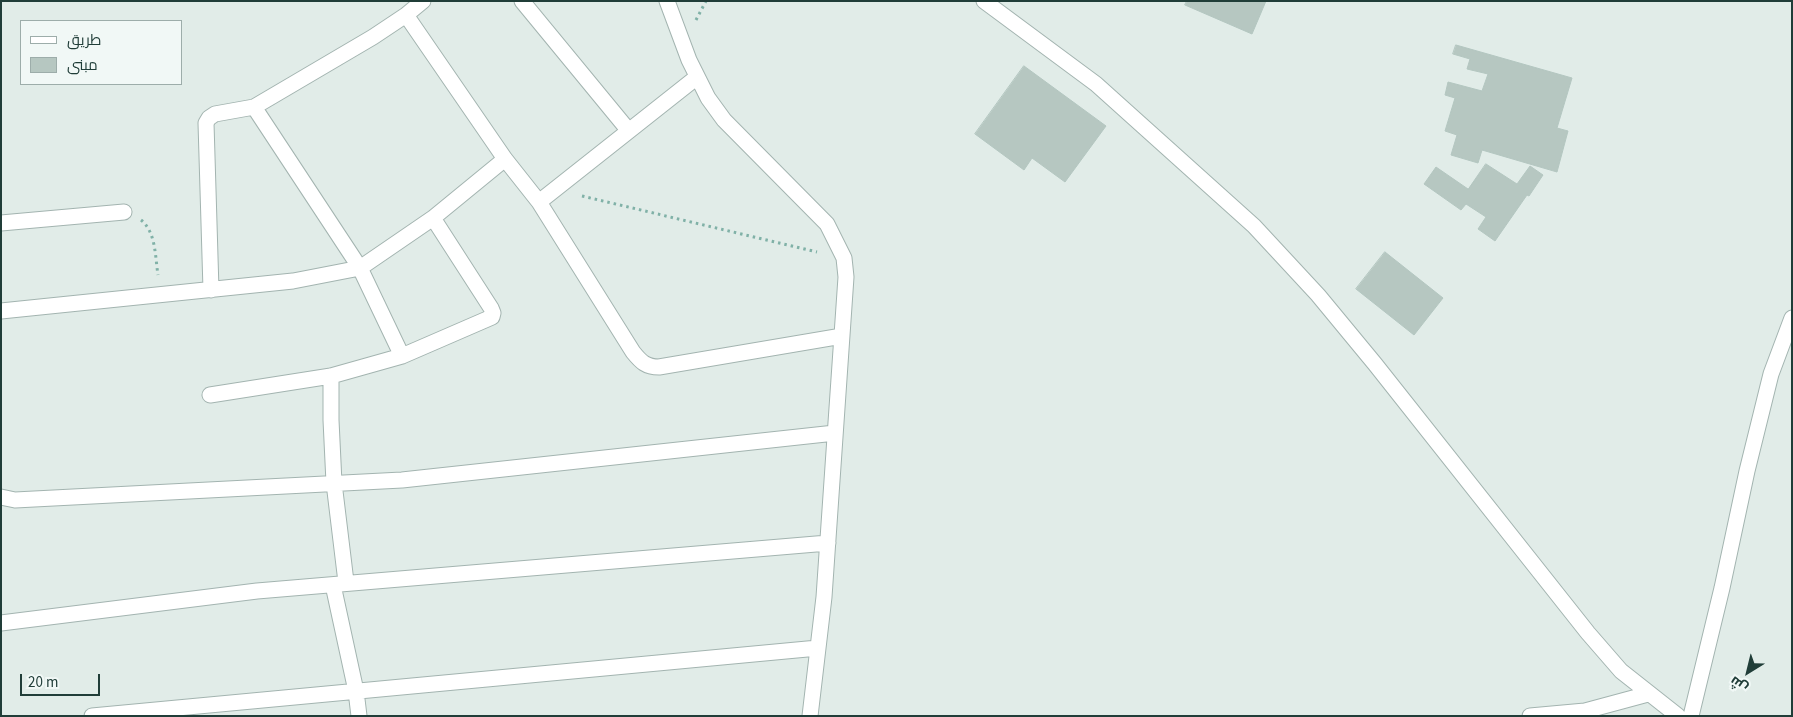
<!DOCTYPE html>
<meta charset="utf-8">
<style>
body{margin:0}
#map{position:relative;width:1793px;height:717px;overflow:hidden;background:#e1ece8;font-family:"Source Sans 3",Cairo,sans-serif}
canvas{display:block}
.frame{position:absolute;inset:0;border:2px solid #203d38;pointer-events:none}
.legend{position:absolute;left:20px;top:20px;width:162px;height:65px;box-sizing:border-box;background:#f1f8f6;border:1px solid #9dadaa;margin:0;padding:6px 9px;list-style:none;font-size:15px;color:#203d38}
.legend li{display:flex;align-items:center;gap:10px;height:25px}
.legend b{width:25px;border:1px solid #9dadaa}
.north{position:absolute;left:1723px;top:647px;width:50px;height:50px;-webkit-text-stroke:4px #f1f8f6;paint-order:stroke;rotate:216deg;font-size:14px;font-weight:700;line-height:20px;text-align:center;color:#203d38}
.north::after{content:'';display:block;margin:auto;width:18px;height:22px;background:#203d38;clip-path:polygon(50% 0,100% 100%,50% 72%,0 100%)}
.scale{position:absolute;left:20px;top:674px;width:80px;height:22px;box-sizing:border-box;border:2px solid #203d38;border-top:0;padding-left:6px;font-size:15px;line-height:18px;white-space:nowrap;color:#203d38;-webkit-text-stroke:4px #f1f8f6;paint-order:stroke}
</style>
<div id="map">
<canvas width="1793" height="717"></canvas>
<div class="frame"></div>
<ul class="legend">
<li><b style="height:6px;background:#fff"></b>طريق</li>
<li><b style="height:14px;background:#b6c7c1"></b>مبنى</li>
</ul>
<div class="north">ش</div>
<div class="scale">20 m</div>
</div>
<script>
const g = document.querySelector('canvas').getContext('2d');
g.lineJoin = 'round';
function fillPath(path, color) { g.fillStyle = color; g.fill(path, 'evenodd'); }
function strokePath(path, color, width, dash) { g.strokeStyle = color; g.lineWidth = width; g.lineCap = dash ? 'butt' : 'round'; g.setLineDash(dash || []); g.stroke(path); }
const building = new Path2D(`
 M1187 1H1266L1252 34 1185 5Z
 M1456 45 1572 78 1557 128 1568 131 1557 172 1482 150 1478 163 1451 155 1457 135 1445 131 1455 98 1445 95 1448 82 1482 91 1488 74 1467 69 1470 59 1453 54Z
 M1024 66 1106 126 1065 182 1032 158 1024 170 975 134Z
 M1486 164 1517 184 1530 166 1543 175 1529 196 1527 195 1495 241 1478 229 1486 217 1466 204 1461 210 1424 184 1436 167 1468 189Z
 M1385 252 1443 298 1414 335 1356 289Z`);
fillPath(building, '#b6c7c1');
strokePath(building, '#b3c6c0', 1);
const minor = new Path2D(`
 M423 1 406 15 505 159 539 202 633 352C641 362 646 367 659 367L842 336
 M522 1 629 131
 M667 1 689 60 708 98 724 120 827 224 844 258 846 277 824 597 810 716
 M984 1 1096 84 1254 226 1318 295 1375 364 1588 633 1621 671 1678 716
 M539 202 697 77
 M1 223 124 212
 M211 290 206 123 209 118 215 114 254 107
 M1 311 293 281 360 268 433 218 505 159
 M402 356 360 268 254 107 373 37 406 15
 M331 376V420L334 483 346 582
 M210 395 331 376 402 356 492 317 493 313 491 308 433 218
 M1 497 15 500 402 480 835 433
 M333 585 356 691 359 716
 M1 623 257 591 828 543
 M92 716 818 648
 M1530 716 1585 711 1648 694
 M1691 716 1722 588 1747 471 1771 374 1792 318`);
strokePath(minor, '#a3b4b0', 17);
strokePath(new Path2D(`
 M696 20 706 1
 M582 196 817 252
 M141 220C156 232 155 256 158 275`), '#80b1a7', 3, [2.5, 4]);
strokePath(minor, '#fff', 15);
</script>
